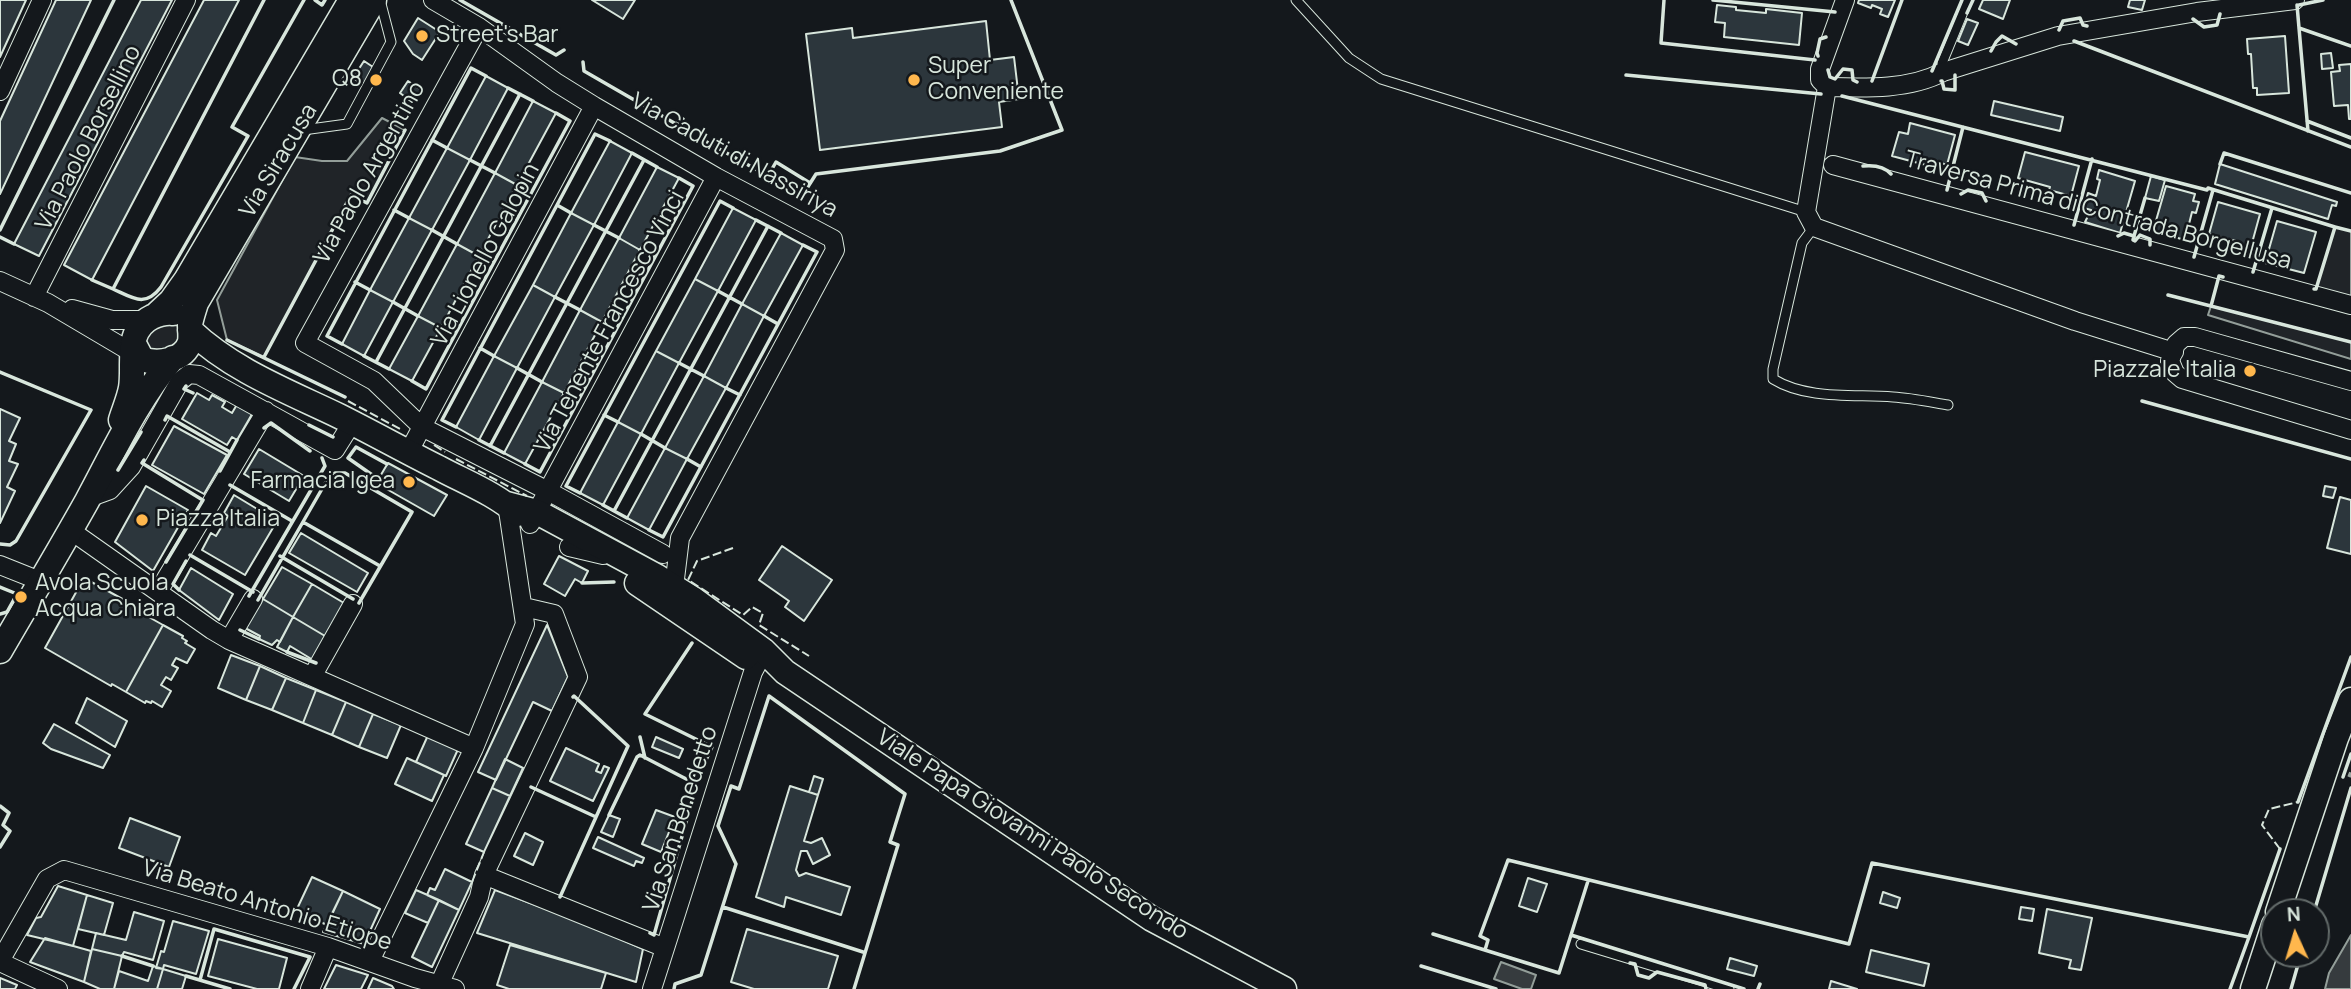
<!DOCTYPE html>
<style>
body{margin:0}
#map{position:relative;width:2351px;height:989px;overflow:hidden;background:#14181c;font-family:Manrope,sans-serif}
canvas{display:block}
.north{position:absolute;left:2260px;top:898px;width:70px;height:70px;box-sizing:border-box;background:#14181c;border:2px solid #626a69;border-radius:50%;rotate:356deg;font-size:19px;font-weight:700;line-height:28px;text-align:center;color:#d8e6dc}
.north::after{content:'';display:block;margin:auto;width:24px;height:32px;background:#ffb74d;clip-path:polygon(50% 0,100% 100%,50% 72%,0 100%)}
</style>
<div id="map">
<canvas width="2351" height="989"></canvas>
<div class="north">N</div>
</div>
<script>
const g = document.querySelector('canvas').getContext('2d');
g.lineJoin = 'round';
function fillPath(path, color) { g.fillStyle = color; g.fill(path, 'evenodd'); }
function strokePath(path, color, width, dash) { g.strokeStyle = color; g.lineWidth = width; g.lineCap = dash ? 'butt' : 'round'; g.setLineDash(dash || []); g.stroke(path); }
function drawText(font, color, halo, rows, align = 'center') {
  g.font = font + ' Manrope,sans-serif'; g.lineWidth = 5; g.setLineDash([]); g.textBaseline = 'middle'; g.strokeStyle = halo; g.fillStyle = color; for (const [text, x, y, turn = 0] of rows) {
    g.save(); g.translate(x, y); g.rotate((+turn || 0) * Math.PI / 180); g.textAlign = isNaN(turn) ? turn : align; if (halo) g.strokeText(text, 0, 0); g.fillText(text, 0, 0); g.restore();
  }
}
const green = new Path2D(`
 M382 118 405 130 367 203 351 195 264 357 227 340 217 300 295 157 322 161H347Z
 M2335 227 2351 231V298L2316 289Z
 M2211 306 2351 342V359L2208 315Z
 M180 324 179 343 159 353 147 348 145 332 150 326Z`);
fillPath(green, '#202428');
strokePath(green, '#939e99', 2);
const water = new Path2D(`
 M2351 935V989H2325L2329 973Z
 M1501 962 1536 975 1531 989H1522L1494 979Z`);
fillPath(water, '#363b3e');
strokePath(water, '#939e99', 2);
const building = new Path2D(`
 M0 0H26L0 57Z
 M56 0H91L0 194V121Z
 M141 0H172L39 256 14 244Z
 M204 0H239L92 280 64 265Z
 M592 0H635L623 19Z
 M1859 0H1895L1888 17 1880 14 1882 9 1872 5 1871 8 1858 3Z
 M1983 0H2010L2003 19 1979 9Z
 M2130 0H2145L2142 10 2128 7Z
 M1717 5 1736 7V10L1766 13V9L1802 13 1799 45 1724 37 1725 23 1715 22Z
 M418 18 440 32 422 60 413 54 404 41Z
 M1967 19 1978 23 1968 45 1958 41Z
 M986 21 990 60 1014 57 1019 99 999 102 1002 127 820 150 806 34 852 28 853 38Z
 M2285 36 2289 93 2257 95V88H2253L2251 54H2248L2247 39Z
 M2331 53 2333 68 2322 69 2321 54Z
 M364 61 379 71 367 88 353 78Z
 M2351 64V119H2349L2348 105 2334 106 2331 72 2340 71 2339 65Z
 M486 76 508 88 470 160 447 148Z
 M408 81 421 90 412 102 400 93Z
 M533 101 556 113 517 185 495 173Z
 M1994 101 2063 117 2060 131 1991 115Z
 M1910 123 1955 135 1947 165 1935 161 1933 167 1892 156 1899 132 1908 134Z
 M610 141 632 153 594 225 571 213Z
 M447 148 470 160 432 230 409 218Z
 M2025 152 2079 166 2071 196 2049 190 2050 187 2018 178Z
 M2220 164 2337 202 2336 206 2332 205 2328 219 2215 184Z
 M657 167 679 178 640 250 619 238Z
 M2099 170 2135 181 2120 233 2085 222 2091 210 2084 208 2088 193 2096 196 2100 180 2097 179Z
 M495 173 517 185 479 256 457 244Z
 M2151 176 2165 180 2159 201 2145 198Z
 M2166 186 2195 194 2193 201 2199 202 2196 213 2192 212 2185 240 2153 231Z
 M2218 202 2260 214 2249 254 2240 252 2241 248 2234 246 2236 241 2209 234Z
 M733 208 756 220 718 291 695 279Z
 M571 213 594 225 555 297 533 285Z
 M409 218 432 230 393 302 370 290Z
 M2277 221 2316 232 2304 273 2265 263Z
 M781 233 803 245 764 316 742 304Z
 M619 238 640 250 602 322 580 310Z
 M457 244 479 256 441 328 418 316Z
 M695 279 718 291 679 363 656 351Z
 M533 285 555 297 517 368 494 356Z
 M370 290 393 302 364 356 342 344Z
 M742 304 764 316 726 388 704 376Z
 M580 310 602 322 564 393 542 382Z
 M418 316 441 328 412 381 389 369Z
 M656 351 679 363 641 434 618 422Z
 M494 356 517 368 479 440 456 427Z
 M704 376 726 388 687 459 665 448Z
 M542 382 564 393 525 464 504 453Z
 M197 393 209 400 212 395 225 402 222 407 232 413 239 401 255 409 237 440 232 437 227 445 182 419Z
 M0 409 20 418 9 441 16 444 9 461 18 464 7 487 15 491 0 523Z
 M618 422 641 434 603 505 580 493Z
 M174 426 227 455 204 494 152 465Z
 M665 448 687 459 649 530 627 518Z
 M259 449 304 476 289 501 244 474Z
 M388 463 447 495 434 516 376 483Z
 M146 486 188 510 153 571 115 542Z
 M2325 486 2336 488 2333 498 2323 496Z
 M234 495 277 521 245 575 202 550 211 533 216 536 228 516 224 513Z
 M2340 497 2351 500V554L2327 548Z
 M301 533 368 573 357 592 289 553Z
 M782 546 832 580 804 621 785 607 789 601 759 580Z
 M559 556 588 571 582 583 575 579 565 596 544 584Z
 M282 567 312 584 293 617 263 599Z
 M191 568 233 594 219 620 179 590Z
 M84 578 139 608 138 611 163 625 126 692 112 684 111 686 45 648Z
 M312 584 349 606 325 636 293 617Z
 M263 599 293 617 280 642 277 640 272 645 259 639 260 636 245 628Z
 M293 617 325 636 313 660 290 646 287 652 277 647Z
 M163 625 183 636 182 638 187 641 185 643 195 649 187 663 176 658 172 665 178 668 171 680 166 677 161 685 171 691 162 707 152 701 151 703 146 701 145 703 126 692Z
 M547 625 568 677 552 711 533 702 496 780 478 772Z
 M231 655 260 666 246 700 218 688Z
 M260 666 286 678 272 710 246 700Z
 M286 678 316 690 303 723 272 710Z
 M316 690 346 702 332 735 303 723Z
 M87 698 127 721 115 747 76 723Z
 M346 702 373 714 359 747 332 735Z
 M373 714 401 725 387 758 359 747Z
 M54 724 110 755 103 768 51 749 43 743Z
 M429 733 459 747 446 776 416 762Z
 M656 737 683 749 679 758 652 747Z
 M566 748 599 764 596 771 601 773 604 766 609 768 593 801 550 781Z
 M407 758 444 775 432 801 395 784Z
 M505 759 523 768 510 796 492 788Z
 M814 776 823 779 818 795 809 792Z
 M790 786 818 795 804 841 811 843 822 838 830 855 813 864 807 851H801L796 870 799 876 806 873 850 887 841 915 786 897 784 907 756 897Z
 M492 788 510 796 484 852 466 844Z
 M656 810 675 817 661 852 642 844Z
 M609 815 620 819 613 837 601 832Z
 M130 818 180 837 169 867 119 848Z
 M525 833 543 842 533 865 514 856Z
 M598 837 644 858 642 863 636 861 634 866 593 848Z
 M445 869 472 882 459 910 427 895 430 888 435 890Z
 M312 877 343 891 327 925 296 911Z
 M1528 878 1547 884 1537 912 1519 906Z
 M58 886 87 895 73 946 27 935 36 918 41 917Z
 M416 890 439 900 428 923 405 913Z
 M495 890 541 907 544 905 643 949 636 982 477 933Z
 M343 891 380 909 364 944 323 932Z
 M1883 892 1900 898 1897 908 1880 903Z
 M87 895 113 903 104 935 78 929Z
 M439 900 459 910 432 967 412 957Z
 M2021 907 2034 909 2032 921 2019 919Z
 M2047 909 2092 918 2081 970 2069 968 2071 960 2039 953Z
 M134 912 164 921 153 960 124 952 122 956 92 949 96 933 126 940Z
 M173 921 209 931 196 974 164 965 163 969 156 968 161 951 164 952Z
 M747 929 838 956 828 989H754L731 982Z
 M45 938 91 951 84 982 30 962Z
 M218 939 287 958 279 989H257L208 976Z
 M510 945 606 973 601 989H509L497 985Z
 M92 949 122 956 114 989H100L84 982Z
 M1871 950 1929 964 1924 986 1866 972Z
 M1730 958 1757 966 1754 976 1727 969Z
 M336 965 368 975 361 989H324Z
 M153 966 163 969 157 989H114L119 971 148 981Z
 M163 969 186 976 182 989H157Z
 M0 978 17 985 15 989H0Z
 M373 978 392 986 394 989H368Z
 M1831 981 1857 989H1829Z`);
fillPath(building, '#2c363c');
strokePath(building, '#d8e6dc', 2);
const lane = new Path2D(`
 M1296 0 1349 58 1381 79 1806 212
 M1943 72 1942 63 1968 0
 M303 130 347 124 391 42 380 0
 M1814 227 1802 243 1773 369V379C1807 400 1854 394 1893 397 1911 398 1930 402 1948 405
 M1581 944 1729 989`);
const street = new Path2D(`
 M433 0 479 27 557 83 594 106 716 177 833 239 835 250 680 538 674 587
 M1845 0 1820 69V80L1827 87C1864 88 1909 90 1943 72L2058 36 2197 12 2295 0
 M479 27 305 343 374 381 422 427 548 491 663 554
 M1827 87 1806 212 1814 227 2075 321 2174 352
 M0 91 42 0
 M1833 165 2351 305
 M0 281 48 303 141 358
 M34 297 186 0
 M72 309 112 320H145
 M2351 381 2195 337H2184L2176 344 2170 361 2175 373 2182 379 2351 430
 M408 453 594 106
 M88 498 110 490 131 467 180 381 189 374 199 375 335 450 352 423
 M530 524 716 177
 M70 530 212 630 229 640 474 748
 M569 547 603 555
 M0 565 40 581
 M158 592 266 411
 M229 640 253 599
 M313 675 353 604
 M484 875 665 948
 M0 961 47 879 64 870 328 947 415 978 455 989
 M370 961 474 748 525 624 507 504
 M0 962 58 989
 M439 985 479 897 484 875 578 677 554 614 524 607
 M310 989 328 947
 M652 989 753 672 764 651`);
const secondary = new Path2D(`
 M157 314 171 301 186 280 351 0
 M190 330C232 370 287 391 339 416 373 433 405 451 439 468 465 482 496 494 518 514
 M133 342 142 359C158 365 184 361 190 342 191 336 190 330 190 325 191 318 194 310 196 303L374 0
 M121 420C124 410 129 399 131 388 135 363 124 331 152 317 159 314 165 312 173 313
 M507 504 537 512 656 576 693 599 742 635 764 651 785 672 1152 919 1284 989
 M637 583 746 657
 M0 651C29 601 59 551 87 501 113 453 137 400 173 358
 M2278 912 2336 738 2351 700
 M2253 989 2274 925`);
strokePath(lane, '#d8e6dc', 11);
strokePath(street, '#d8e6dc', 20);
strokePath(secondary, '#d8e6dc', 27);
strokePath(new Path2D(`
 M2349 777 2351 772`), '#9da8a2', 3.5, [5, 3.5]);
strokePath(lane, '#14181c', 9);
strokePath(street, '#14181c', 18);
strokePath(secondary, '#14181c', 24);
strokePath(new Path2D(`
 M348 401 400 429
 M434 445 445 452
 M456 459 527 496
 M733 548 697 561 688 580 743 615 752 607 763 613 759 625 809 656
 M2280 849 2262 825 2269 809 2298 802
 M472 882 484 852`), '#d8e6dc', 2, [9, 3.5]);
strokePath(new Path2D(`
 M315 0 322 5 325 0
 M460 0 556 55 564 50
 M1664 0 1661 43 1815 60
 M1713 0 1835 12
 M2297 5 2308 131
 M2299 5 2323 0
 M1967 13 1973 0
 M2193 19 2204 27 2217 25 2220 14
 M2299 28 2351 46
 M2059 30 2063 21 2080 18 2083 25 2087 26
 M2074 41 2351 147
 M1991 51 1996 42 2002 36 2016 44
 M1818 56 1817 53 1820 39 1826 37
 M583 62 584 71 676 124 683 119
 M1828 70 1830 77 1835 79 1843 69 1852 70 1853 80 1857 82
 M1932 71 1962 0
 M1626 75 1821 94
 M1872 81 1902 0
 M1941 81H1942L1944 89 1955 90V75
 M508 88 533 101
 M1842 96 2207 190 2208 188 2335 227
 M2307 121 2351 138
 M700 133 705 141 768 176 776 162 810 183
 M432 140 447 148
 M632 153 657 167
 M470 160 495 173
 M2220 164 2224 153 2351 193
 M1863 166C1873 165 1884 166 1891 174
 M517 185 531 192
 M1947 190 1963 127
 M804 193 816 174 1000 151 1062 130 1011 0
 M1961 194 1968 190 1982 193 1986 201
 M557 205 571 213
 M394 210 409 218
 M756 220 781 233
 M594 225 619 238
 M2074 225 2092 159
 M0 230 114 0
 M432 230 457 244
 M2118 236 2124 233 2134 236 2133 240 2135 241 2140 235 2150 239V245
 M2134 236 2145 198
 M0 237 14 244
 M640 250 655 257
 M479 256 493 263
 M2194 257 2213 190
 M2253 272 2272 208
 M92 280 113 289 264 0
 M355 282 370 290
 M113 289C133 298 145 308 161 287L248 136 232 127 304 0
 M2314 289H2316L2335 227 2351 231
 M718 291 742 304
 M2168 295 2351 342
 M555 297 580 310
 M393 302 418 316
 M2211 306 2219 276 2223 277
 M764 316 778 324
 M602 322 616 329
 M441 328 454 335
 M227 340 345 397
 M342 344 327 336 471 68 486 76
 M480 348 494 356
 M364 356 389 369
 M264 357 351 195 367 203 405 130
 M376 362 520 94
 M679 363 704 376
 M517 368 542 382
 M0 372 91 410 16 541 10 545 0 544
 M412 381 426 389 444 355 570 121 556 113
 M186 386 184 389 193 393
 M726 388 740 395
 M564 393 578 401
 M2142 401 2351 459
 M604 415 618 422
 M165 420 167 416 230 452
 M309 425 333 437
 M456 427 442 420 595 134 610 141
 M264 428 271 423 310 451
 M641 434 665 448
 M479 440 504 453
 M490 446 644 160
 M687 459 701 467
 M144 460 142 463 201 499
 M525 464 540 472 693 186 679 178
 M118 470 141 432
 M220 471 237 440
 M378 479 348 458 356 447 387 464
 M230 485 292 521
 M580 493 566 486 720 201 733 208
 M603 505 627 518
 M614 511 768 226
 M303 522 380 566
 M649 530 663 537 817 252 803 245
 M190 555 253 592
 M280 556 353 599
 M166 562 203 500
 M582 583 614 582
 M0 587 17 594 7 612 0 614
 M179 590 173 584 186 561
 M249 596 325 466 322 458
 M258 600 330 475 335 473H345L412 512 359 603
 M240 630 259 639
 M287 652 316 663
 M640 737 645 758
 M2343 777 2351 754
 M692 782 696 765 704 764 712 747 645 714 692 643
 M531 787 596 817
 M2298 802 2351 657
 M0 806 9 813 3 825 10 831 0 847
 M609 815 637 757 640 755 692 782 696 787 654 935 650 933
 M560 897 628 746 574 696 573 697
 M723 907 863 952
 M2314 912 2351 788
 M1433 934 1559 973 1588 881
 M1571 935 1744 989
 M2249 937 2280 849
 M1485 950 1488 940 1480 936 1508 860 1849 944 1872 863 2249 937 2230 989
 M122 956 153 966
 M1630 963 1635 964 1638 975 1649 978 1657 972 1705 985 1706 989
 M1421 966 1496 989
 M186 976 230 989
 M200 980 214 929 310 957 294 989
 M674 989 675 984 701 975 736 864 718 826 731 786 739 789 769 696 905 794 890 842 898 845 854 989
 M1758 989 1760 984
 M2291 989 2301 954`), '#d8e6dc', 3.5);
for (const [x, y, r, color] of [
 [422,36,7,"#ffb74d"],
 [376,80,7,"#ffb74d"],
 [914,80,7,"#ffb74d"],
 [2250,371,7,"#ffb74d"],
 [409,482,7,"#ffb74d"],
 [142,520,7,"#ffb74d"],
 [21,597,7,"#ffb74d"]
]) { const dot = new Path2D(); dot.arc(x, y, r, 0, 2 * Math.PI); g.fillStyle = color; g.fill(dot); strokePath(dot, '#14181c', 2.5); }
drawText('23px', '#d8e6dc', '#14181c', [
 ["Street's Bar",436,36],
 ["Super",928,67],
 ["Conveniente",928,93],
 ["Q8",362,80,"right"],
 ["Piazzale Italia",2236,371,"right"],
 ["Farmacia Igea",395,482,"right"],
 ["Piazza Italia",156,520],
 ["Avola Scuola",35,584],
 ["Acqua Chiara",35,610]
], 'left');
drawText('23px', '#d8e6dc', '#14181c', [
 ["Via Paolo Borsellino",89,138,-63],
 ["Via Caduti di Nassiriya",734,156,29],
 ["Via Siracusa",279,161,-59],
 ["Via Paolo Argentino",370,173,-61],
 ["Traversa Prima di Contrada Borgellusa",2098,211,15],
 ["Via Lionello Galopin",486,255,-62],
 ["Via Tenente Francesco Vinci",610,322,-62],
 ["Via San Benedetto",681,819,-72],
 ["Viale Papa Giovanni Paolo Secondo",1032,835,33],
 ["Via Beato Antonio Etiope",267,906,17]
]);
</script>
